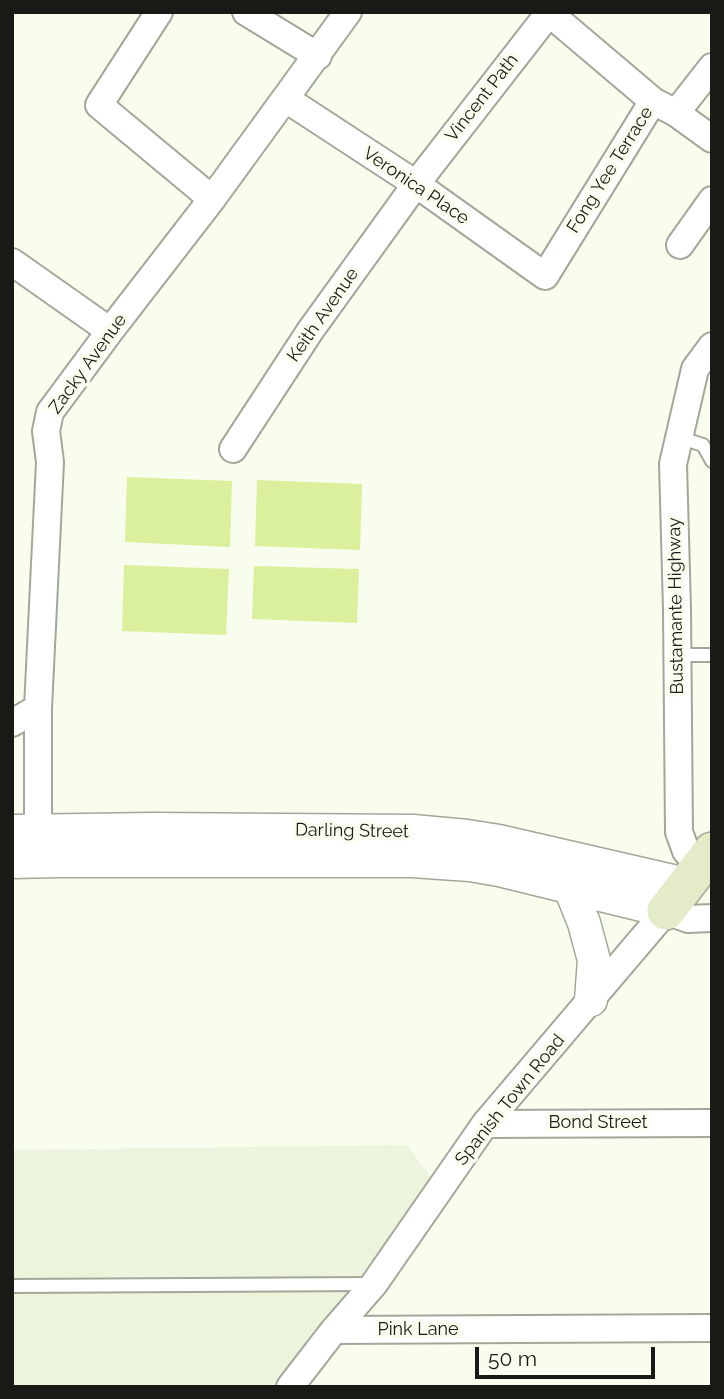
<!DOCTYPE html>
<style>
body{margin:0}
#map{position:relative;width:724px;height:1399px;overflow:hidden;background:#f8fded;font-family:Raleway,sans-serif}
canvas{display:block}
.frame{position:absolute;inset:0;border:14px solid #191a15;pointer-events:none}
.scale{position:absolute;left:475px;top:1347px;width:180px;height:32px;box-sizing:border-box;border:4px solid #191a15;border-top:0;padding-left:9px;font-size:21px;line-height:24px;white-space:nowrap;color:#191a15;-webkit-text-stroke:5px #f8fded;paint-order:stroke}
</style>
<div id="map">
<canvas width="724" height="1399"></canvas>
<div class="frame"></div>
<div class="scale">50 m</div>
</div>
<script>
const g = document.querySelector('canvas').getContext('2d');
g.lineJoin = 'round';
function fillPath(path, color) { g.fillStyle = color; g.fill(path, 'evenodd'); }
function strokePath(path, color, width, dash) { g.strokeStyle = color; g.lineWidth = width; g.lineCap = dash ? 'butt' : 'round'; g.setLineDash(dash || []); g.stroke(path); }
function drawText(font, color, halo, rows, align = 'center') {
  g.font = font + ' Raleway,sans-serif'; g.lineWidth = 7; g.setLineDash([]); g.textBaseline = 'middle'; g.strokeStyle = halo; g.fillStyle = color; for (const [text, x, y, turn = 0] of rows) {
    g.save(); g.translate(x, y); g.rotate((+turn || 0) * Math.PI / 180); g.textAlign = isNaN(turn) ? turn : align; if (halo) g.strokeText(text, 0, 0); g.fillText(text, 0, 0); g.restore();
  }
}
fillPath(new Path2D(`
 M407 1145 432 1179 279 1387H12V1150Z`), '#edf4dd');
fillPath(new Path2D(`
 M127 477 232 481 230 547 125 542Z
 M257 480 362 484 360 550 255 546Z
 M124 565 229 569 226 635 122 631Z
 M254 566 359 569 357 623 252 619Z`), '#daf09c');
const service = new Path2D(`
 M678 437 703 445 712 461
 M677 655H712
 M12 1286 370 1284`);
const minor = new Path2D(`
 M159 12 99 105 212 199
 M246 12 318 56
 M548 12 653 101
 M286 99 416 184 545 276 653 101 676 113 712 67
 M676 113 712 139
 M680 245 712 200
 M12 262 110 331
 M233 449 310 331 416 184 549 13
 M12 723 38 708
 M38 830V708L50 462 46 431 50 412 110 331 212 199 348 12
 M700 867 686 851 679 832 677 609 673 464 695 369 712 346
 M485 1124 712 1123
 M334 1330 712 1328
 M290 1387 334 1330 374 1284 485 1124 666 911 688 919 712 918`);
const tertiary = new Path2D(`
 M12 831 152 829 413 831 467 836 499 841 686 884
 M12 862 59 861H412L470 865 499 870 666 911
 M570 888 584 923 594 960 591 1000`);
const secondary = new Path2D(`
 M666 911 712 851`);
strokePath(service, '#a3a799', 16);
strokePath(minor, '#a3a799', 30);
strokePath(tertiary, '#a3a799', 35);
strokePath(secondary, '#a3a799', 40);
strokePath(service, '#fff', 12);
strokePath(minor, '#fff', 26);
strokePath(tertiary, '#fff', 32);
strokePath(secondary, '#e3ebc9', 37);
drawText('18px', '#191a15', '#f8fded', [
 ["Vincent Path",482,98,-52],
 ["Fong Yee Terrace",610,170,-58],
 ["Veronica Place",416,186,34],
 ["Keith Avenue",323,315,-55],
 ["Zacky Avenue",88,364,-54],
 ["Bustamante Highway",676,606,-91],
 ["Darling Street",352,831,1],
 ["Spanish Town Road",510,1100,-51],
 ["Bond Street",598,1123],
 ["Pink Lane",418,1330]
]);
</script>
